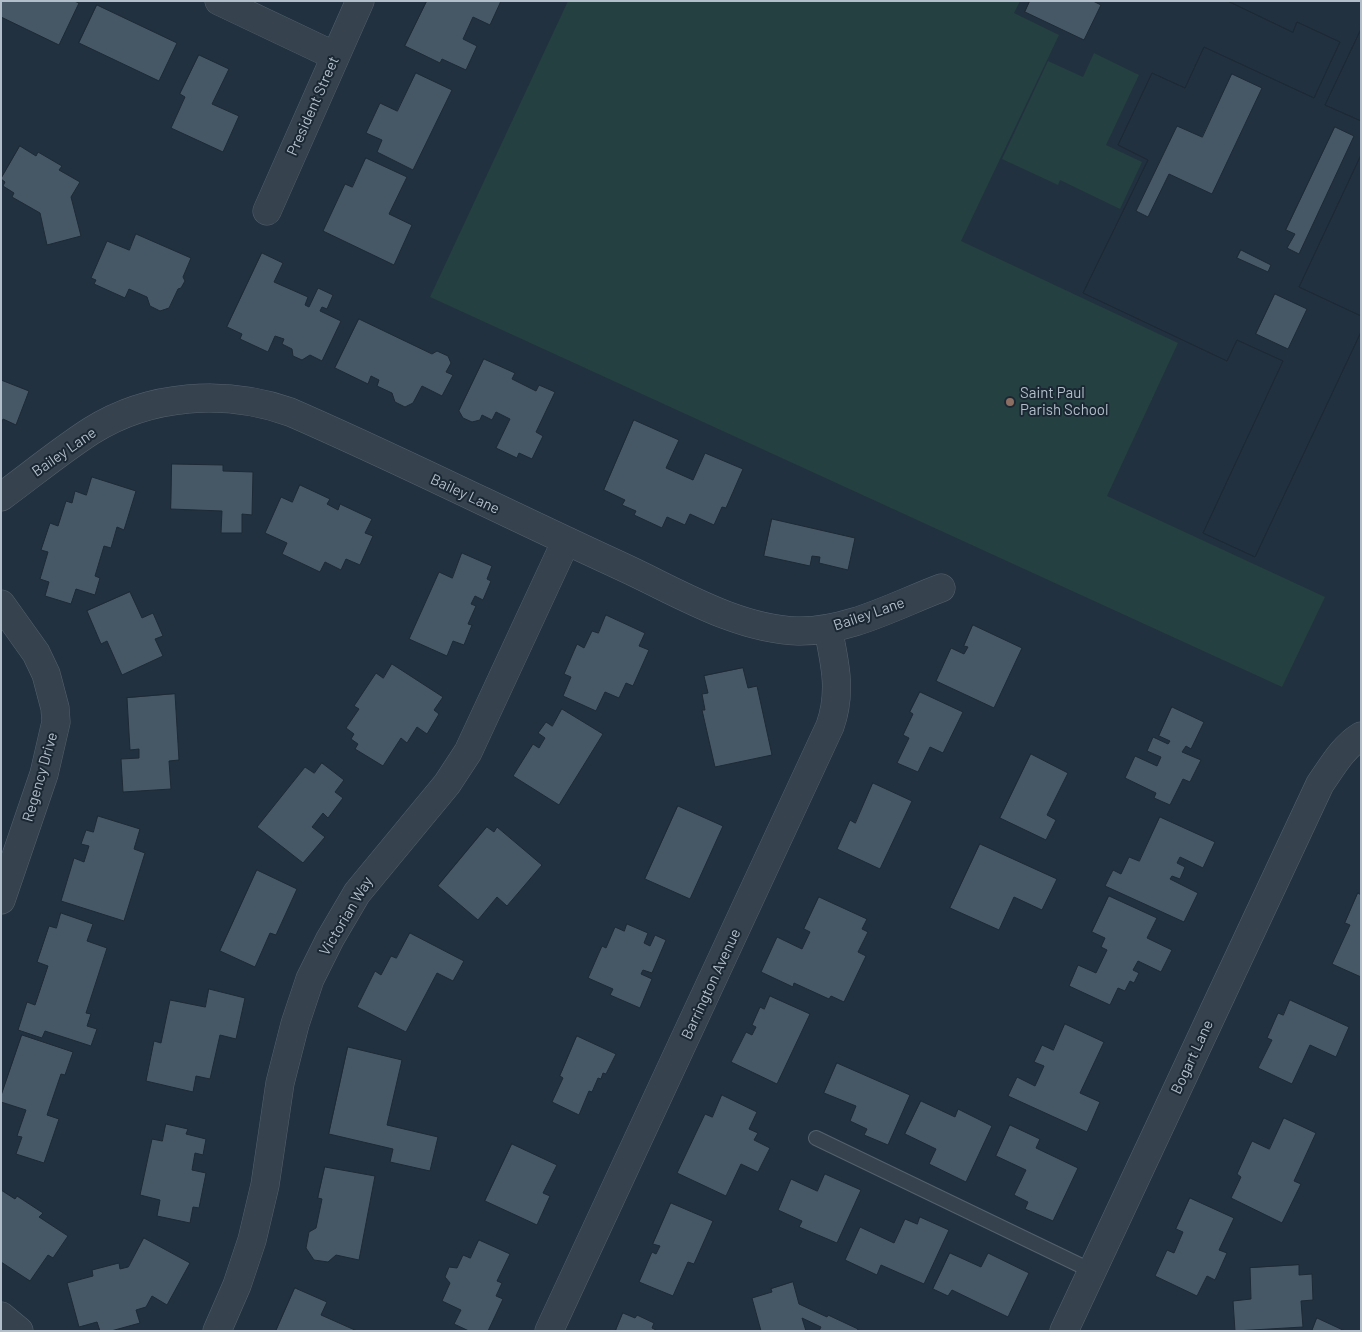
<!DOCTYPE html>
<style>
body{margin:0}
#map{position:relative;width:1362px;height:1332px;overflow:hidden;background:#22313f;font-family:Barlow,sans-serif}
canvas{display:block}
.frame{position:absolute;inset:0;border:2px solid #b2beca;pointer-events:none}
</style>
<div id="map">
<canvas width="1362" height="1332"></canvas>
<div class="frame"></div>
</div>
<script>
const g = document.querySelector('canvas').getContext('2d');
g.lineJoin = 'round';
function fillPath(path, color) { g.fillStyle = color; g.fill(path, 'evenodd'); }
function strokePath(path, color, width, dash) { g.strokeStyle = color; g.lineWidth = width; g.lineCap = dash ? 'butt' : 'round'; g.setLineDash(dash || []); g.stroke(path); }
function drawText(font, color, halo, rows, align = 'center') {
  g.font = font + ' Barlow,sans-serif'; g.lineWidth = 4; g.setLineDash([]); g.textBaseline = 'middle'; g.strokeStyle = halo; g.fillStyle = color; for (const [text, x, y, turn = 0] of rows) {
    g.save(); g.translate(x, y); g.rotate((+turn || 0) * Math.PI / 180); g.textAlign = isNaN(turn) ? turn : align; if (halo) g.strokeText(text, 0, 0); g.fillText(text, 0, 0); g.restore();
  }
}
fillPath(new Path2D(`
 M568 1H1020L1014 13 1059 35 961 241 1178 343 1107 496 1325 597 1282 687 430 297Z
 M1094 53 1139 75 1106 145 1142 162 1120 209 1060 180 1058 185 1002 159 1048 61 1083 77Z`), '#244040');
const building = new Path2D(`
 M1 1H74L79 3 59 45 1 17Z
 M427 1H501L490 25 473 17 463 39 477 46 466 70 442 59 440 63 405 46Z
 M1030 1H1093L1101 5 1084 40 1025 12Z
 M1228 1H1361V29L1325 105 1361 121V155L1299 287 1361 316V332L1255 557 1203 533 1283 361 1237 340 1227 361 1083 293 1148 160 1118 145 1152 73 1185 88 1204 47 1314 98 1340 42 1297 22 1293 32ZM1232 74 1262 88 1212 194 1169 174 1148 217 1136 211 1177 126 1202 137ZM1335 127 1354 136 1299 254 1287 248 1295 234 1286 230ZM1241 250 1271 265 1268 272 1237 258ZM1275 294 1307 309 1288 349 1256 334Z
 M1228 1H1361V29L1325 105 1361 121V155L1299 287 1361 316V332L1255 557 1203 533 1283 361 1237 340 1227 361 1083 293 1148 160 1118 145 1152 73 1185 88 1204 47 1314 98 1340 42 1297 22 1293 32Z
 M97 5 177 43 159 81 79 43Z
 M199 55 229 69 212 104 239 116 223 152 171 128 185 97 180 94Z
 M416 73 452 90 413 170 377 152 382 140 366 133 380 103 397 111Z
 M20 146 36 156 38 152 62 166 59 170 80 182 71 197 81 236 47 245 40 213 12 197 14 193 3 186 5 182 1 179Z
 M366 158 407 177 389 214 412 225 394 265 323 231 345 184 352 187Z
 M136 234 191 258 183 277 185 281 181 288 178 289 169 308 160 311 150 306 147 297 129 289 125 298 94 284 96 280 91 278 107 241 129 250Z
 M262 253 283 263 274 282 308 297 305 305 309 307 318 288 333 295 327 309 322 307 320 311 341 321 322 361 310 355 302 360 293 356 292 349 282 344 284 339 275 336 268 352 240 339 242 334 227 327Z
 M359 319 432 354 437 351 448 356 451 363 446 372 453 375 442 396 422 386 413 403 405 407 395 402 392 393 377 386 379 380 371 376 368 384 335 368Z
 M484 359 515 373 512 379 536 391 539 385 555 392 536 432 543 436 532 459 519 453 517 458 496 448 510 419 496 412 492 420 482 415 480 420 472 422 463 418 459 411Z
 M1 380 29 391 16 425 3 419 1 424Z
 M634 420 679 440 666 468 693 480 705 453 743 469 726 508 722 507 714 525 690 514 685 525 667 517 662 528 634 515 636 511 622 505 625 500 604 490Z
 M172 464 223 465V471L253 472 252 515 242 514V533H221L222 511 171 509Z
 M92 477 136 491 124 530 117 527 111 548 104 546 95 576 100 578 95 595 76 589 71 604 45 596 49 582 40 579 48 552 41 550 50 523 58 526 66 501 72 503 75 491 86 495Z
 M300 485 330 499 327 504 338 510 340 504 372 519 365 533 373 536 360 565 346 559 341 570 325 562 320 572 282 554 287 543 265 533 281 497 292 502Z
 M772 519 855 538 848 570 819 563 820 557 812 556 810 566 764 556Z
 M462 553 492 566 487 579 491 581 483 600 475 596 471 604 476 606 468 624 472 625 464 645 453 641 447 656 409 639 439 572 452 578Z
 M130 592 142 618 153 613 163 636 155 639 163 656 122 675 107 641 101 644 87 611Z
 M606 615 645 633 639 646 649 650 633 686 626 683 619 698 605 692 596 711 563 696 571 677 564 674 577 644 584 648 592 631 598 633Z
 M973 625 1022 648 994 708 936 681 951 648 964 654 968 647 964 646Z
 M392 664 443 697 434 710 439 714 427 734 417 727 407 743 401 738 383 766 355 749 358 744 351 739 354 734 346 728 359 709 354 706 376 673 383 678Z
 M743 668 748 688 757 686 772 755 715 767 702 710H705L702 694 708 693 704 676Z
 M920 692 963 712 943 753 930 747 918 772 897 763 909 738 903 735 913 714 910 712Z
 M175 694 179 760 169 761 171 789 123 792 121 759 139 758V749L130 750 127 698Z
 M1172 707 1204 722 1191 749 1186 746 1182 752 1201 760 1190 782 1183 779 1170 805 1154 798 1156 793 1125 778 1135 756 1157 766 1161 757 1147 751 1153 737 1168 744 1170 741 1159 736Z
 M562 709 603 734 559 805 513 776 533 744 539 748 545 738 538 733 546 722 552 726Z
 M1031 754 1068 773 1047 815 1056 820 1046 840 1000 818Z
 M322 763 344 780 335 792 343 798 328 818 323 813 312 827 325 837 303 863 257 827 305 767 314 773Z
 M873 783 912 801 880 869 837 849 850 820 855 823Z
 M678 806 723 826 690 899 645 879Z
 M98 816 140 829 134 849 145 853 124 921 61 901 74 858 84 862 89 846 81 844 86 830 93 832Z
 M1160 817 1215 842 1203 868 1180 857 1177 863 1185 867 1180 879 1172 876 1170 879 1198 893 1184 922 1105 886 1113 870 1121 874 1129 857 1139 861Z
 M487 827 494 832 497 827 542 865 507 906 497 897 478 920 438 886Z
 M980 844 1057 879 1042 910 1014 897 999 930 950 908Z
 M257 870 297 889 276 935 270 933 255 967 220 951Z
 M1358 893 1361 895V977L1332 964 1350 925 1345 923Z
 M1109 896 1157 918 1147 938 1172 950 1161 972 1138 961 1133 970 1139 973 1134 983 1130 981 1125 991 1118 988 1110 1005 1069 986 1078 965 1096 973 1107 950 1101 947 1105 938 1092 932Z
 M819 897 867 919 862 929 868 932 858 952 866 956 844 1002 831 996 829 999 794 983 793 987 761 972 777 937 802 949 810 932 804 929Z
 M61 913 93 924 87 941 107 948 86 1013 91 1014 87 1026 97 1029 91 1046 45 1031 42 1038 18 1030 27 1002 35 1005 48 966 37 962 49 926 56 928Z
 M627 924 648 933 644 943 650 946 655 935 666 940 652 973 643 970 641 974 652 979 640 1008 610 995 613 989 588 978 602 946 606 948 615 927 624 931Z
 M410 933 464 961 453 981 437 973 406 1032 357 1007 375 971 381 975 391 956 396 958Z
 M209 989 245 998 236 1039 220 1035 210 1079 196 1076 193 1092 146 1081 154 1041 161 1043 170 1000 205 1007Z
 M770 996 810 1014 777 1084 731 1062 746 1032 752 1035 756 1027 752 1025 760 1007 764 1009Z
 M1290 1000 1349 1027 1336 1057 1310 1045 1292 1084 1258 1068 1272 1040 1267 1038 1278 1013 1283 1015Z
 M1065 1024 1104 1042 1080 1093 1100 1102 1087 1132 1008 1096 1017 1077 1035 1086 1044 1066 1034 1062 1042 1045 1053 1050Z
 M22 1035 73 1052 65 1075 61 1074 47 1115 59 1119 44 1163 16 1154 22 1137 17 1136 26 1110 1 1102V1096Z
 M577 1036 616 1054 606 1074 603 1073 601 1079 598 1078 592 1092 589 1091 579 1115 552 1102 563 1078 560 1076Z
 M348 1047 402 1060 387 1125 438 1137 430 1171 390 1162 393 1149 329 1134Z
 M837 1063 910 1095 888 1145 864 1135 867 1129 850 1121 856 1106 824 1093Z
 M722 1095 757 1112 749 1129 758 1133 754 1140 770 1148 758 1172 741 1164 726 1196 677 1173 705 1114 712 1117Z
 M921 1101 955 1117 958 1109 992 1126 966 1182 929 1164 936 1149 905 1134Z
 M1284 1118 1316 1133 1294 1181 1301 1184 1282 1223 1231 1198 1241 1177 1237 1174 1252 1141 1269 1149Z
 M166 1124 188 1129 186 1134 206 1139 203 1155 195 1153 192 1170 206 1173 199 1208 193 1207 190 1223 157 1216 160 1200 140 1195 152 1139 162 1141Z
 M1010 1125 1040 1139 1036 1148 1078 1168 1053 1221 1025 1209 1028 1202 1014 1195 1026 1170 996 1156Z
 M512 1144 557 1165 543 1193 550 1196 537 1225 485 1201Z
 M325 1167 375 1176 359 1260 336 1255 328 1262 314 1260 306 1248 309 1232 316 1228 322 1199 318 1198Z
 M825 1174 861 1190 837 1243 799 1227 802 1221 778 1210 791 1179 817 1191Z
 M1 1190 15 1199 17 1196 43 1213 39 1217 68 1236 53 1258 48 1255 30 1281 1 1262Z
 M1190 1198 1234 1218 1219 1250 1227 1253 1215 1280 1207 1276 1197 1296 1155 1276 1167 1250 1174 1253 1183 1232 1176 1229Z
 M671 1203 713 1221 694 1264 688 1262 673 1296 639 1282 652 1252 656 1254 660 1246 653 1244Z
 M920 1217 949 1230 924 1284 881 1265 877 1275 845 1260 860 1227 894 1243 905 1219 917 1224Z
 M144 1238 190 1263 167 1305 152 1296 146 1307 136 1310 140 1323 111 1331H100L97 1322 79 1327 67 1283 93 1276 92 1270 119 1263 120 1269 128 1267Z
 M479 1240 510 1254 497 1281 502 1283 496 1296 503 1299 488 1331H469L454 1324 461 1310 442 1301 450 1283 445 1277 449 1267 457 1268 463 1255 470 1258Z
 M950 1253 981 1267 988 1253 1029 1273 1008 1317 952 1290 948 1296 933 1289Z
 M1299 1265V1275L1312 1274 1313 1300 1301 1301 1303 1327 1235 1331 1233 1301 1251 1299 1250 1268Z
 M793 1282 799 1304 827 1317 828 1315 858 1329 857 1331H819L821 1327 802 1318 806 1331H761L752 1298 772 1292 771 1289Z
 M295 1288 327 1302 321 1315 357 1331H276Z
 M623 1313 635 1318 637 1315 654 1323 652 1328 658 1331H618L616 1330Z
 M1317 1318 1345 1331H1312Z`);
fillPath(building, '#465766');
strokePath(building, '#1d2a36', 1);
const lane = new Path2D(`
 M816 1138 1092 1271`);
const street = new Path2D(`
 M219 1 335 56
 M267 211 360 1
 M1 497C31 475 60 451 91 431 150 394 225 389 290 412 403 461 513 517 625 568 679 593 737 629 798 631 848 632 896 605 941 588
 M1 604 36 653 46 674 55 708 56 722 44 774 1 900
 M1 1316 19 1331
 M217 1331 237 1285 252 1240 265 1185 280 1083 295 1024 310 979 330 939 357 893 447 784 468 752 566 541
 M549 1331 830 726C842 692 835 663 828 629
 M1064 1331 1320 784C1332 767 1343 747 1361 736`);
strokePath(lane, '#54616d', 16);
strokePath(street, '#54616d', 29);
strokePath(lane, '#36434f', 14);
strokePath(street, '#36434f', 28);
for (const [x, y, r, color] of [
 [1010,402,5,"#8d6e63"]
]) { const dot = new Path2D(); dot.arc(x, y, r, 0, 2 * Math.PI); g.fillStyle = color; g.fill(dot); strokePath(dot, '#1b2834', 2); }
drawText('15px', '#b2beca', '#1b2834', [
 ["President Street",313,106,-66],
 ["Bailey Lane",64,452,-35],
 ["Bailey Lane",465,494,25],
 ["Bailey Lane",869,614,-19],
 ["Regency Drive",40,777,-74],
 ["Victorian Way",346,916,-59],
 ["Barrington Avenue",711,984,-65],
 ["Bogart Lane",1192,1057,-65]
]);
drawText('15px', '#b2beca', '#1b2834', [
 ["Saint Paul",1020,393],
 ["Parish School",1020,410]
], 'left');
</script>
